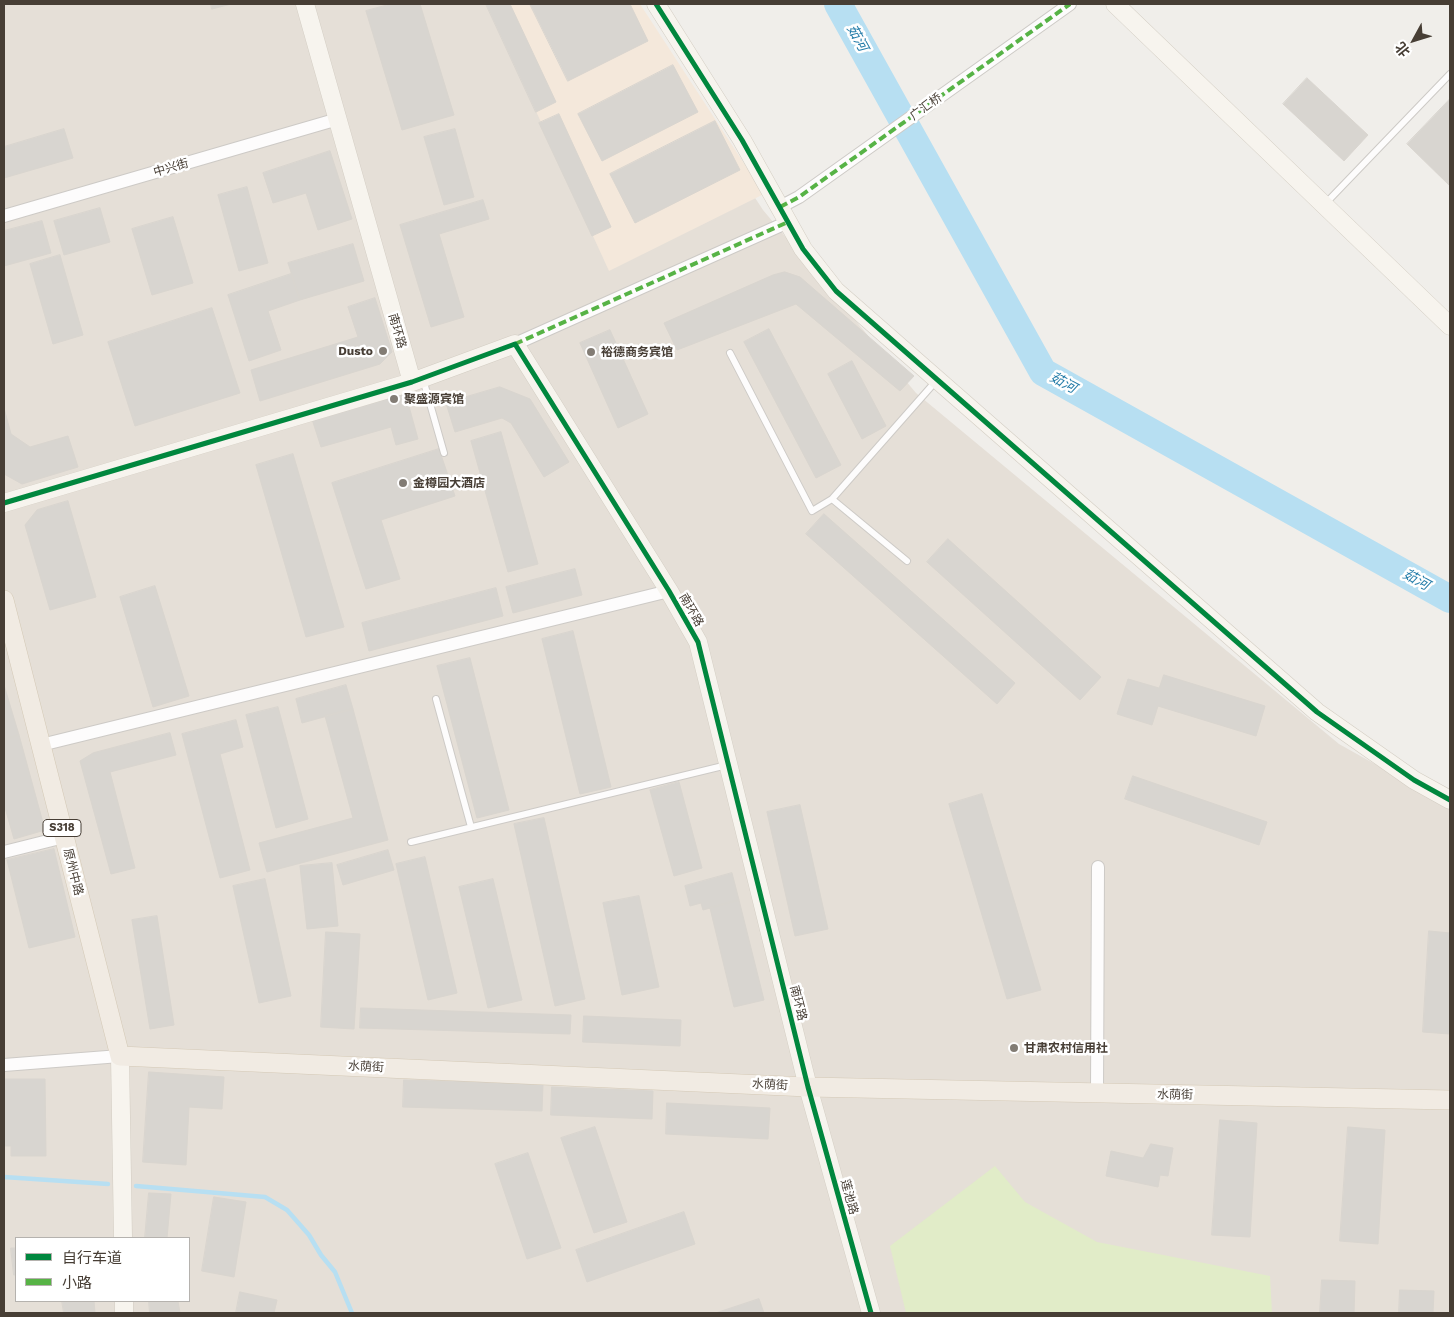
<!DOCTYPE html>
<meta charset="utf-8">
<style>
body{margin:0}
#map{position:relative;width:1454px;height:1317px;overflow:hidden;background:#f0eeea;font-family:"Work Sans","Noto Sans SC",sans-serif}
canvas{display:block}
.frame{position:absolute;inset:0;border:5px solid #473e35;pointer-events:none}
.legend{position:absolute;left:15px;top:1237px;width:175px;height:65px;box-sizing:border-box;background:#fff;border:1px solid #b5b2ae;margin:0;padding:6px 9px;list-style:none;font-size:15px;color:#473e35}
.legend li{display:flex;align-items:center;gap:10px;height:25px}
.legend b{width:25px;border:1px solid #b5b2ae}
.north{position:absolute;left:1389px;top:15px;width:50px;height:50px;-webkit-text-stroke:4px #fff;paint-order:stroke;rotate:231deg;font-size:14px;font-weight:700;line-height:20px;text-align:center;color:#473e35}
.north::after{content:'';display:block;margin:auto;width:18px;height:22px;background:#473e35;clip-path:polygon(50% 0,100% 100%,50% 72%,0 100%)}
</style>
<div id="map">
<canvas width="1454" height="1317"></canvas>
<div class="frame"></div>
<ul class="legend">
<li><b style="height:6px;background:#00873e"></b>自行车道</li>
<li><b style="height:6px;background:#57b346"></b>小路</li>
</ul>
<div class="north">北</div>
</div>
<script>
const g = document.querySelector('canvas').getContext('2d');
g.lineJoin = 'round';
function fillPath(path, color) { g.fillStyle = color; g.fill(path, 'evenodd'); }
function strokePath(path, color, width, dash) { g.strokeStyle = color; g.lineWidth = width; g.lineCap = dash ? 'butt' : 'round'; g.setLineDash(dash || []); g.stroke(path); }
function drawText(font, color, halo, rows, align = 'center') {
  g.font = font + ' "Work Sans","Noto Sans SC",sans-serif'; g.lineWidth = 5; g.setLineDash([]); g.textBaseline = 'middle'; g.strokeStyle = halo; g.fillStyle = color; for (const [text, x, y, turn = 0] of rows) {
    g.save(); g.translate(x, y); g.rotate((+turn || 0) * Math.PI / 180); g.textAlign = isNaN(turn) ? turn : align; if (halo) g.strokeText(text, 0, 0); g.fillText(text, 0, 0); g.restore();
  }
}
fillPath(new Path2D(`
 M4 4H628L763 210 916 393 1339 744 1450 806V1313H4ZM16 1238H189V1301H16Z`), '#e5dfd7');
fillPath(new Path2D(`
 M487 4H640L764 194 609 271Z`), '#f4e8db');
fillPath(new Path2D(`
 M995 1166 1025 1202 1097 1242 1270 1276 1272 1313H906L890 1246Z`), '#e1ecc8');
strokePath(new Path2D(`
 M4 1177 108 1184
 M136 1186 265 1197 287 1210 309 1235 321 1255 335 1272 352 1313`), '#b7dff2', 4.5);
strokePath(new Path2D(`
 M838 4 1043 372 1450 599`), '#b7dff2', 28);
const building = new Path2D(`
 M211 4H231L212 9Z
 M391 4H420L454 115 402 130 366 11Z
 M486 4H510L556 102 536 112Z
 M530 4H630L648 41 568 81Z
 M673 65 698 112 602 161 578 114Z
 M1307 78 1368 135 1344 161 1283 104Z
 M1450 99V186L1407 144Z
 M559 114 611 227 592 236 539 123Z
 M715 121 740 170 635 223 610 174Z
 M64 129 73 158 4 178V147Z
 M455 129 474 197 444 205 424 137Z
 M330 151 352 219 318 230 306 193 273 203 263 173Z
 M247 187 268 263 239 271 218 195Z
 M483 200 489 219 439 234 464 317 431 327 400 225Z
 M100 208 110 242 64 255 54 221Z
 M173 217 193 283 152 295 132 229Z
 M42 221 51 253 4 266V231Z
 M353 244 364 281 300 300 288 263Z
 M60 255 83 335 53 344 30 264Z
 M785 272 800 277 914 376 900 391 796 304 677 350 664 323 773 275Z
 M291 274 300 300 268 311 281 350 249 361 228 295Z
 M375 298 392 352 380 364 260 401 251 370 358 337 348 307Z
 M212 308 240 393 135 426 108 342Z
 M769 329 841 465 816 478 744 342Z
 M610 330 648 414 618 428 580 343Z
 M852 361 886 426 862 439 828 374Z
 M500 387 530 399 569 462 544 477 511 423 502 418 455 432 446 403Z
 M405 392 418 439 396 445 391 427 321 447 312 419Z
 M4 408 11 434 30 447 68 436 78 467 22 484 4 474Z
 M501 432 538 564 508 572 471 441Z
 M439 449 455 496 381 520 400 579 366 589 332 483Z
 M293 454 344 627 306 637 256 465Z
 M68 501 96 597 50 610 25 525 37 510Z
 M824 514 1015 683 997 704 806 534Z
 M948 539 1101 677 1080 700 927 562Z
 M575 569 582 595 513 613 506 587Z
 M155 586 189 696 153 707 120 597Z
 M496 588 503 616 369 651 362 623Z
 M573 631 611 787 580 794 542 639Z
 M470 658 509 810 477 818 437 666Z
 M1164 675 1265 706 1256 736 1158 706 1152 725 1117 714 1128 679 1159 688Z
 M4 685 19 735 4 740Z
 M346 685 353 709 302 723 296 699Z
 M278 707 308 819 276 828 246 715Z
 M353 709 388 840 267 872 259 843 353 818 325 716Z
 M236 720 243 747 220 754 250 870 220 878 182 734Z
 M170 733 176 755 110 772 135 868 111 874 80 761 93 753Z
 M19 735 45 830 14 839 4 804V740Z
 M1133 776 1267 822 1259 845 1125 799Z
 M679 782 702 868 674 876 650 790Z
 M982 794 1041 990 1007 999 949 804Z
 M800 805 828 929 795 936 767 812Z
 M544 818 585 999 555 1006 514 824Z
 M54 849 75 937 29 948 7 860Z
 M388 850 394 870 343 885 337 865Z
 M425 857 457 993 428 1000 396 864Z
 M332 863 338 926 307 929 300 866Z
 M732 873 739 900 703 910 701 903 690 906 685 886Z
 M265 879 291 996 259 1003 233 886Z
 M493 879 522 1000 488 1008 459 887Z
 M639 896 659 987 622 995 603 903Z
 M739 900 764 1000 734 1007 710 908Z
 M157 916 174 1025 150 1029 132 920Z
 M1429 931 1450 933V1034L1423 1032Z
 M326 932 360 934 354 1029 321 1027Z
 M361 1008 571 1015 570 1034 360 1028Z
 M584 1016 681 1020 680 1046 583 1042Z
 M149 1072 224 1077 222 1109 189 1107 186 1165 143 1162Z
 M4 1079H45L46 1156H11V1146H4Z
 M404 1080 543 1084 542 1111 403 1107Z
 M552 1087 653 1091 652 1119 551 1115Z
 M667 1103 770 1108 768 1139 666 1134Z
 M1220 1120 1257 1123 1250 1237 1212 1235Z
 M595 1127 627 1222 594 1233 561 1138Z
 M1348 1127 1385 1130 1378 1244 1340 1241Z
 M1151 1144 1173 1148 1168 1176 1160 1175 1158 1187 1106 1176 1111 1151 1143 1158Z
 M528 1153 561 1248 527 1259 495 1164Z
 M149 1193 171 1194 167 1238H145Z
 M214 1197 246 1202 234 1277 202 1271Z
 M684 1212 695 1244 587 1282 576 1250Z
 M11 1248H16V1275H14Z
 M1322 1280 1355 1281 1354 1313H1320Z
 M1400 1290 1434 1291 1433 1313H1399Z
 M240 1292 277 1300 274 1313H236Z
 M759 1299 764 1313H716Z
 M62 1301H94L95 1313H64Z
 M149 1301H178L180 1313H150Z`);
fillPath(building, '#d8d5d0');
strokePath(building, '#d9d5cf', 1);
const lane = new Path2D(`
 M1325 204 1450 74
 M730 353 812 511 832 499 936 381
 M423 379 444 453
 M832 499 907 561
 M436 699 471 827
 M411 842 727 765`);
const street = new Path2D(`
 M780 207 799 197 1070 4
 M4 216 338 119
 M515 344 788 222
 M41 745 669 591
 M4 852 64 837
 M4 1065 120 1056
 M1097 1093 1098 867`);
const secondary = new Path2D(`
 M305 4 412 382
 M656 4 742 140 803 249 836 291 1317 712 1414 780 1450 800
 M1115 4 1450 326
 M4 503 412 382 515 344 669 591 698 642 808 1087 871 1313
 M120 1056 123 1238
 M124 1301V1313`);
const primary = new Path2D(`
 M4 600 120 1056 808 1087 1450 1100`);
strokePath(lane, '#cdcac6', 8);
strokePath(street, '#cdcac6', 14);
strokePath(secondary, '#d3cdc3', 19);
strokePath(primary, '#d4c9b6', 20);
strokePath(lane, '#fdfcfc', 6);
strokePath(street, '#fdfcfc', 12);
strokePath(secondary, '#f7f4ee', 18);
strokePath(primary, '#f1ebe3', 19);
strokePath(new Path2D(`
 M780 207 799 197 1070 4
 M515 344 788 222`), '#57b346', 4, [8, 4]);
strokePath(new Path2D(`
 M656 4 742 140 803 249 836 291 1317 712 1414 780 1450 800
 M4 503 412 382 515 344 669 591 698 642 808 1087 871 1313`), '#00873e', 5);
for (const [x, y, r, color] of [
 [383,351,5,"#827c74"],
 [591,352,5,"#827c74"],
 [394,399,5,"#827c74"],
 [403,483,5,"#827c74"],
 [1014,1048,5,"#827c74"]
]) { const dot = new Path2D(); dot.arc(x, y, r, 0, 2 * Math.PI); g.fillStyle = color; g.fill(dot); strokePath(dot, '#fff', 2); }
for (const [x, y, w] of [
 [62,828,38]
]) { const box = new Path2D(); box.roundRect(x - w / 2, y - 8.5, w, 17, 4); g.fillStyle = '#fff'; g.fill(box); strokePath(box, '#473e35', 1); }
drawText('bold 11px', '#473e35', null, [
 ["S318",62,828]
]);
drawText('12px', '#473e35', '#fff', [
 ["广汇桥",926,107,-36],
 ["中兴街",171,168,-16],
 ["南环路",397,331,74],
 ["南环路",691,610,60],
 ["原州中路",73,872,76],
 ["南环路",798,1003,76],
 ["水荫街",366,1067,3],
 ["水荫街",770,1085,3],
 ["水荫街",1175,1095,1],
 ["莲池路",849,1197,75]
]);
drawText('bold 12px', '#473e35', '#fff', [
 ["Dusto",373,351,"right"],
 ["裕德商务宾馆",601,352],
 ["聚盛源宾馆",404,399],
 ["金樽园大酒店",413,483],
 ["甘肃农村信用社",1024,1048]
], 'left');
drawText('italic 14px', '#257da9', '#fff', [
 ["茹河",857,38,61],
 ["茹河",1063,383,29],
 ["茹河",1416,580,29]
]);
</script>
